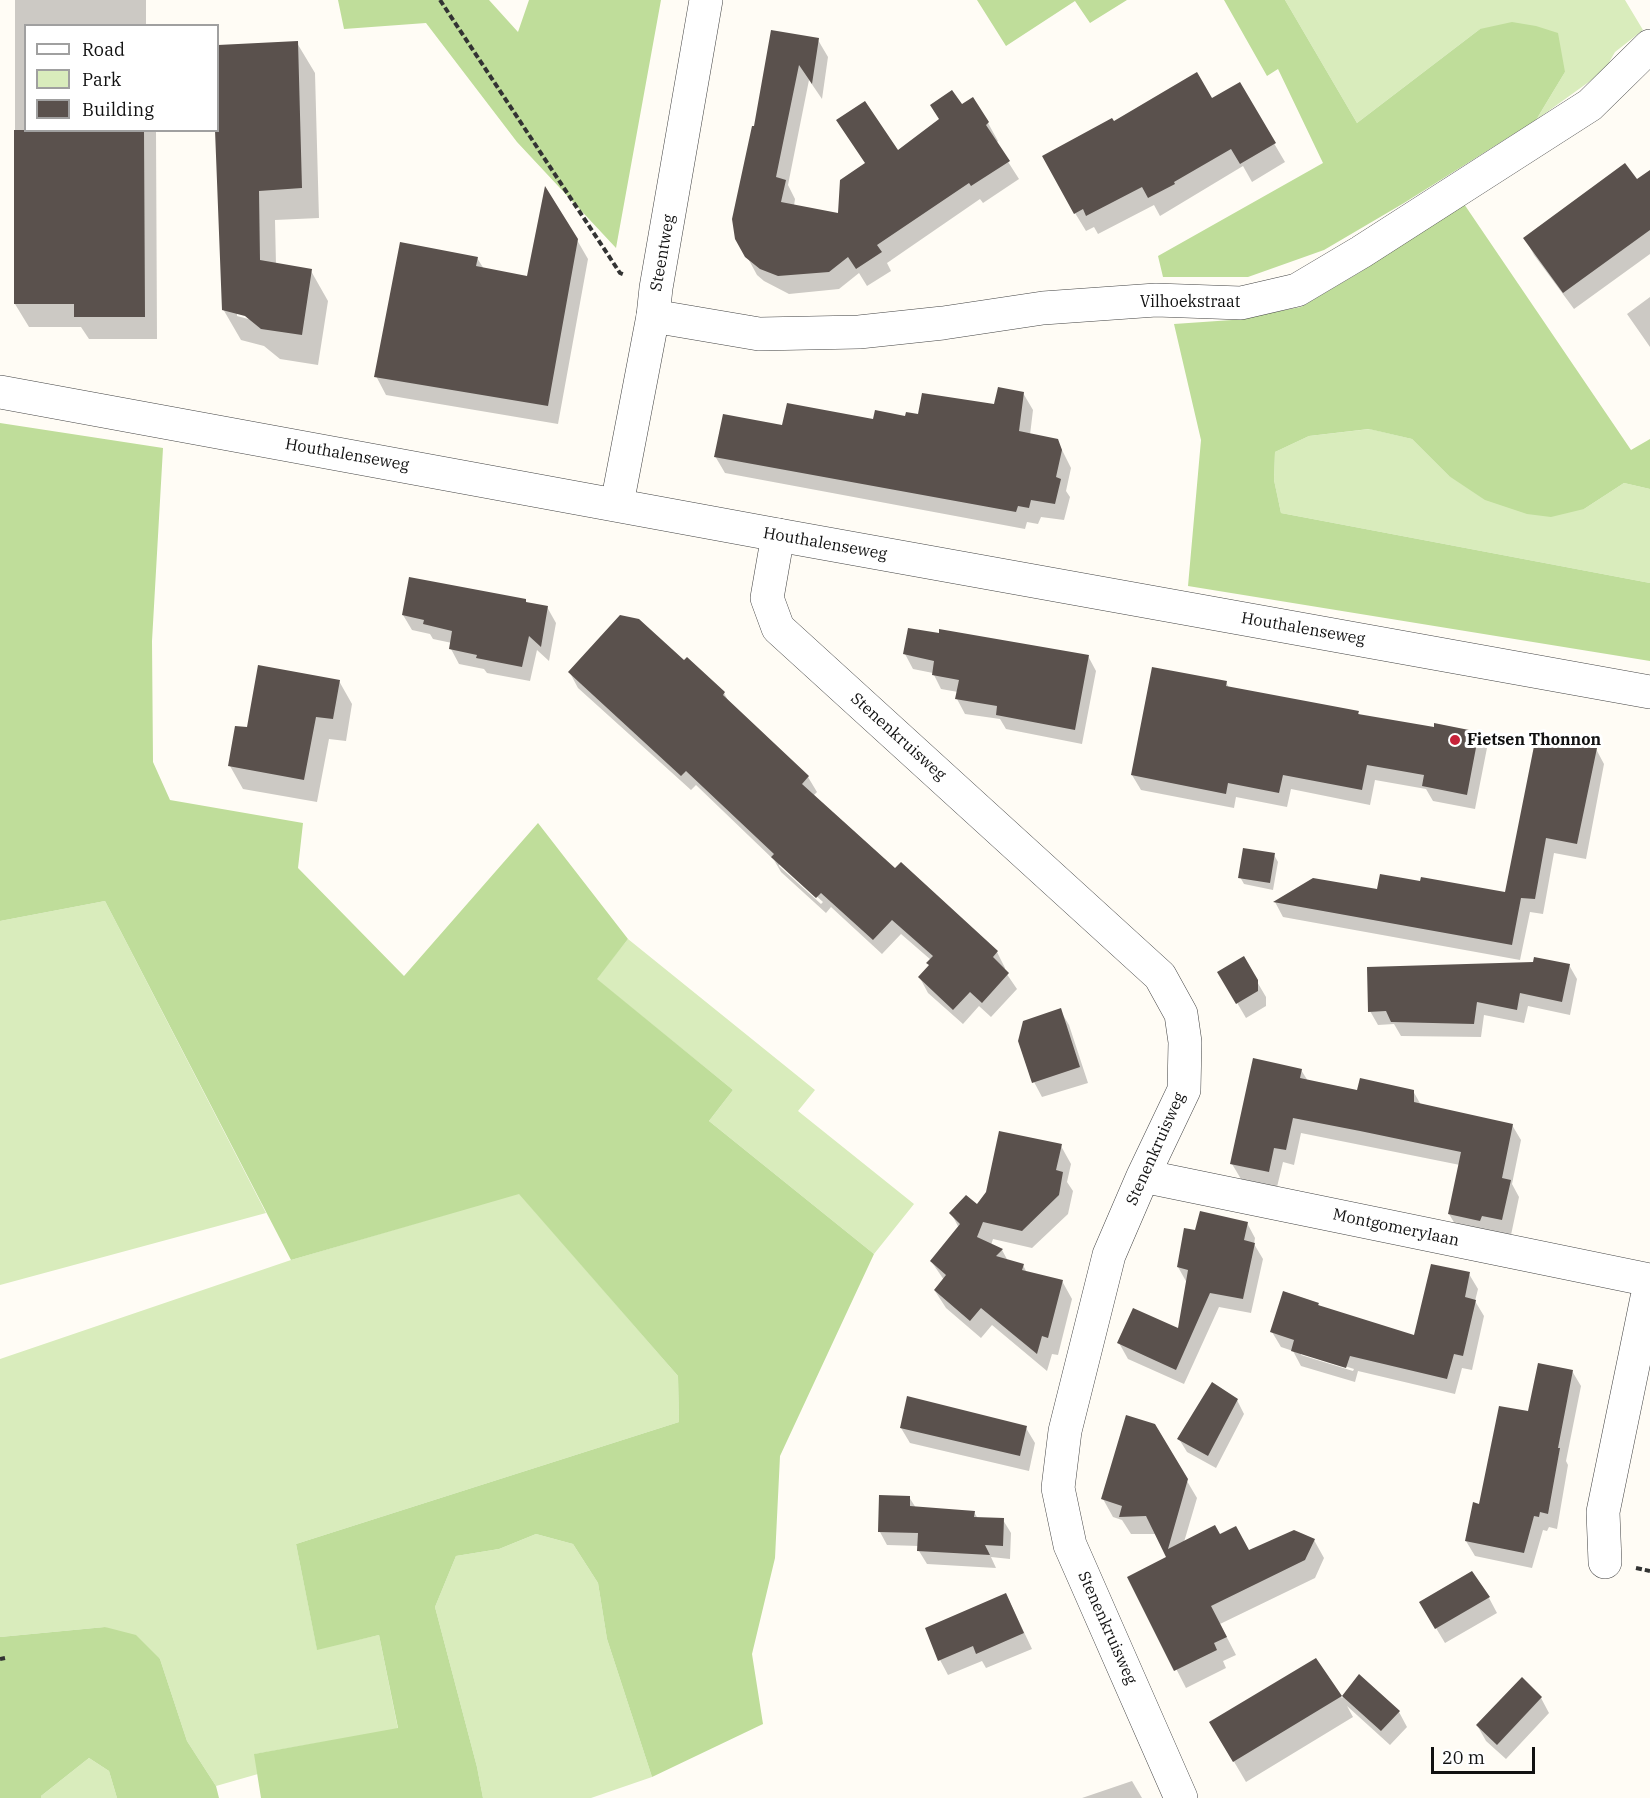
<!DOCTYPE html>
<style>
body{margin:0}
#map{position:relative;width:1650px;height:1798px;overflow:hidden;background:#fffcf5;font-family:"IBM Plex Serif",serif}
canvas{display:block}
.legend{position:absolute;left:24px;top:24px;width:195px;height:108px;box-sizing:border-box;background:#fff;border:2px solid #a0a0a0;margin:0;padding:8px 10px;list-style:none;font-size:18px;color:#111}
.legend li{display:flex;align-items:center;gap:12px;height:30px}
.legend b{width:30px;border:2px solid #a0a0a0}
.scale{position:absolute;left:1431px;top:1747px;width:104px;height:27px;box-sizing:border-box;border:3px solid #111;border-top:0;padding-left:8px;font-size:18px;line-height:21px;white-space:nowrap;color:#111;-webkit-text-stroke:4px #fff;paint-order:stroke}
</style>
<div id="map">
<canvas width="1650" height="1798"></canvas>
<ul class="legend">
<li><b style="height:8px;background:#fff"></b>Road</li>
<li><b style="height:16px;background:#d9ecbc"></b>Park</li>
<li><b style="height:16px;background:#5a514d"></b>Building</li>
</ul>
<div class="scale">20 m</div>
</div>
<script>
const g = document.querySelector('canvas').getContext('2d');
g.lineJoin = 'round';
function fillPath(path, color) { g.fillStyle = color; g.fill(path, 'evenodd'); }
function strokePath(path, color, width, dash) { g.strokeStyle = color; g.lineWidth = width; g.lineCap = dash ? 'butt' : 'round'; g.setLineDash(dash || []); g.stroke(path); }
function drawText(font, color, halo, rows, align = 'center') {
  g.font = font + ' "IBM Plex Serif",serif'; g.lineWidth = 6; g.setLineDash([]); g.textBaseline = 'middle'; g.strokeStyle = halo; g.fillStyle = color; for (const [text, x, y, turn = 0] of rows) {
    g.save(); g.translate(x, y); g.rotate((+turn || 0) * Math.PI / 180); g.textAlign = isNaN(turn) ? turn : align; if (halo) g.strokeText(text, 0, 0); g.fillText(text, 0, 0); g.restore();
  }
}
fillPath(new Path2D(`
 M1285 0H1625L1643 30 1615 52 1604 71 1536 120 1565 72 1480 29 1357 123Z
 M1370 429 1412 439 1449 476 1584 509 1624 483 1650 489V583L1281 513 1274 480 1275 452 1309 436Z
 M105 901 266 1213 0 1285V921Z
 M628 939 815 1090 798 1111 914 1204 874 1254 709 1121 733 1090 596 979Z
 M519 1193 678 1376 679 1422 296 1544 317 1649 379 1635 398 1729 255 1754 258 1774 216 1786 187 1741 160 1659 105 1627 0 1637V1359L291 1260Z
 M536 1534 573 1544 598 1583 607 1639 652 1777 591 1798H483L477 1767 435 1607 456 1556 499 1549Z
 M89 1758 109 1771 117 1798H41V1796Z`), '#d9ecbc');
fillPath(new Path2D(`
 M338 0H489L518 32 529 0H661L616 248 517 142 426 23 344 29Z
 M977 0H1127L1090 23 1075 1 1006 46Z
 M1224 0H1285L1357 123 1480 29 1512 22 1536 26 1558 33 1565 72 1536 120 1404 203 1324 250 1248 277H1163L1158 256 1323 163 1278 69 1267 76Z
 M1462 201 1631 450 1650 439V489L1624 483 1584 509 1551 517 1527 514 1485 500 1449 476 1412 439 1369 429 1309 436 1275 452 1274 480 1281 513 1650 583V661L1188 586 1201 440 1174 324 1232 320 1301 307 1362 271 1415 229Z
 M0 423 163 448 152 641 153 762 170 800 303 823 298 868 404 976 538 823 628 939 597 979 733 1090 709 1121 874 1254 780 1456 775 1558 752 1654 763 1724 652 1777 607 1639 598 1583 573 1544 536 1534 499 1549 456 1556 435 1607 477 1767 483 1798H261L254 1754 398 1728 379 1635 317 1650 296 1544 679 1422 678 1376 519 1194 291 1260 105 901 0 921Z
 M105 1627 136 1635 160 1659 187 1741 216 1786 219 1798H117L109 1771 89 1758 41 1796V1798H0V1637Z`), '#bfdd9a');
fillPath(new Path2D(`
 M15 0H146V26H26V130H156L157 339H89L81 327H29L15 304Z
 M772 32 818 40 828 57 822 99 809 80 788 185 795 199 794 206 839 215 897 152 962 106 988 123 998 141 996 143 1019 179 983 203 980 199 887 263 891 271 867 286 859 273 839 289 789 294 764 281 757 275 737 238Z
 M297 43 315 73 319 218 275 220 276 265 311 271 328 301 318 365 280 359 264 346 241 340 223 309 218 130V46ZM237 313 253 317 252 320 237 316Z
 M1239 84 1285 162 1252 182 1243 166 1160 216 1154 205 1098 234 1094 227 1086 231 1075 213 1114 123 1212 100Z
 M1650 172V254L1574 309 1534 255 1525 238 1637 181Z
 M577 240 588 259 558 424 386 395 376 376 477 258 484 269 529 278Z
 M1650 297V347L1627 314Z
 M1023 393 1033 410 1030 435 1057 440 1071 468 1066 491 1070 497 1064 520 1041 517 1038 524 1027 522 1025 529 725 473 715 456 783 427 906 418 995 405Z
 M525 600 527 603 547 607 556 623 549 661 537 650 530 681 487 673 484 669 459 664 451 649 452 643 433 639 430 634 412 630 403 615Z
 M905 654 1088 656 1096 671 1082 744 1006 729 1000 719 965 714 957 699 958 692 941 689 933 673 913 669Z
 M684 662 724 693 730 704 808 777 817 792 813 796 895 870 997 952 1005 968 1004 970 1017 989 991 1017 979 1006 963 1024 928 993 920 978 930 966 928 963 931 960 901 934 882 954 831 907 826 913 781 872 774 860 696 785 691 790 578 688 570 673ZM779 862 823 902 821 904 779 866Z
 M339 681 352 704 346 741 329 739 317 802 243 789 230 766 249 729Z
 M1226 682 1229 688 1358 712 1360 716 1435 729 1478 733 1487 748 1475 809 1433 801 1426 789 1375 780 1370 805 1291 789 1287 807 1236 797 1234 808 1141 790 1132 775Z
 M1596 749 1604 764 1586 859 1554 853 1543 914 1530 912 1520 960 1283 917 1275 902 1378 891 1507 894Z
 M1274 855 1278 862 1273 890 1244 884 1240 877Z
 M1243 958 1266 997V1006L1246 1018 1219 972Z
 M1569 965 1577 979 1570 1015 1528 1006 1524 1023 1484 1015 1481 1037 1401 1036 1394 1024 1378 1025 1370 1011Z
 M1060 1010 1069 1025 1088 1083 1042 1097 1034 1082Z
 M1301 1070 1308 1081 1358 1091H1413L1421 1105 1512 1125 1521 1140 1512 1184 1519 1197 1511 1235 1458 1229 1449 1214 1460 1165 1301 1133 1294 1165 1283 1162 1277 1187 1241 1179 1232 1164Z
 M1061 1146 1071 1164 1067 1182 1073 1191 1068 1214 1032 1248 993 1239 991 1245 1002 1250 1008 1261 1023 1265 1027 1273 1062 1281 1072 1299 1058 1355 1052 1354 1047 1371 992 1325 981 1338 946 1308 935 1291 944 1280 931 1261 959 1228 951 1213 977 1206Z
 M1247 1223 1255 1238 1254 1244 1263 1259 1251 1313 1219 1307 1184 1384 1128 1359 1119 1343 1179 1330 1187 1283 1178 1267 1197 1232Z
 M1469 1274 1478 1289 1475 1301 1484 1316 1472 1370 1462 1368 1455 1394 1358 1371 1355 1382 1301 1366 1293 1351 1281 1347 1272 1332 1318 1304 1320 1307 1415 1337ZM1301 1352 1354 1369 1353 1371 1301 1355Z
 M1572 1371 1581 1386 1566 1461 1568 1465 1557 1529 1549 1527 1547 1531 1543 1530 1532 1568 1475 1556 1466 1541 1480 1505 1529 1413Z
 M1237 1400 1244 1414 1216 1468 1187 1452 1179 1439Z
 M1154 1425 1197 1498 1184 1542 1220 1536 1249 1551 1314 1540 1324 1558 1315 1578 1220 1624 1236 1655 1223 1661 1226 1668 1186 1688 1129 1577 1168 1558 1156 1534H1131L1122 1520 1113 1517 1103 1499Z
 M901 1428H1026L1035 1443 1029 1471 910 1443Z
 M909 1497 916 1508 974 1512 978 1519 1003 1520 1011 1533 1010 1559 991 1557 996 1568 927 1564 919 1551V1546L887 1545 880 1532Z
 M1006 1594 1032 1649 986 1668 982 1661 948 1675 940 1660Z
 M1489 1598 1497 1613 1445 1643 1421 1603Z
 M1316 1660 1342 1698 1359 1676 1399 1712 1407 1727 1390 1745 1347 1706 1353 1717 1246 1782 1223 1743Z
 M1541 1698 1549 1713 1506 1759 1486 1741 1477 1725Z
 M1132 1781 1142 1798H1082Z`), '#0003');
fillPath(new Path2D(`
 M771 30 819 38 812 84 799 65 776 177 786 180 781 202 838 213 840 180 865 163 836 120 865 101 898 150 939 119 930 105 952 90 962 104 973 97 989 122 986 125 1010 161 971 186 969 183 877 245 882 252 856 269 848 257 829 272 778 276 760 269 745 257 735 239 732 219 752 126H754Z
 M298 41 302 188 259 191 260 260 312 269 302 335 261 329 245 316 222 310 215 130H218V45Z
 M1197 72 1212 98 1240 82 1276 143 1240 164 1231 149 1174 182 1175 184 1148 198 1142 187 1086 216 1083 209 1074 214 1042 156 1112 118 1114 121Z
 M14 130H144L145 317H74V304H14Z
 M1625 163 1637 179 1650 170V230L1563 293 1523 238Z
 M545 186 578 239 548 406 374 377 400 242 478 257 476 266 527 276Z
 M998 387 1024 392 1019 431 1058 439 1062 450 1056 477 1061 479 1055 504 1031 500 1029 508 1018 506 1016 512 714 457 723 414 782 425 787 403 873 419 875 410 905 416 906 412 918 414 922 393 994 404Z
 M409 577 526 599V602L548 606 541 647 529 636 522 667 476 658 477 655 449 649 452 631 423 624 424 620 402 615Z
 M620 615 639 619 684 660 687 657 725 692 723 695 809 776 802 784 895 868 901 862 998 951 993 957 1009 973 982 1003 970 992 953 1010 918 977 929 965 926 963 933 956 892 920 873 940 821 893 816 898 771 857 774 854 686 771 681 776 568 672Z
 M908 628 939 633V629L1089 655 1075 730 996 715 997 706 955 699 959 680 932 675 934 661 903 654Z
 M258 665 340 680 333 719 316 717 304 780 228 766 235 726 247 727Z
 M1152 667 1227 681 1226 686 1359 711 1358 714 1434 727V723L1479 732 1467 795 1422 786 1424 775 1367 765 1362 790 1283 775 1279 793 1228 783 1226 794 1131 775Z
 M1536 736 1597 748 1577 844 1546 838 1535 899 1521 898 1512 945 1273 902 1313 878 1377 889 1380 874 1420 881 1421 877 1505 892Z
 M1243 848 1275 853 1270 883 1238 878Z
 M1244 956 1258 980V991L1236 1004 1217 972Z
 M1534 957 1570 964 1562 1002 1520 993 1517 1010 1477 1002 1474 1024 1391 1022 1386 1011 1368 1012 1367 967 1533 962Z
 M1061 1008 1080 1067 1032 1083 1018 1041 1023 1021Z
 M1253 1058 1302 1069 1300 1078 1357 1090 1360 1078 1414 1090V1102L1513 1124 1502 1178 1511 1180 1502 1220 1482 1216 1480 1221 1448 1214 1461 1152 1360 1131 1293 1118 1286 1150 1274 1148 1269 1172 1230 1164Z
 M999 1131 1062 1144 1056 1170 1063 1172 1059 1195 1022 1231 983 1222 977 1237 1003 1249 996 1256 1024 1264 1022 1270 1063 1280 1048 1338 1042 1336 1037 1354 981 1308 970 1321 934 1290 946 1275 930 1261 960 1224 949 1213 966 1195 977 1204 986 1192Z
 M1200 1211 1248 1222 1244 1240 1255 1243 1243 1299 1210 1293 1176 1370 1117 1343 1133 1308 1178 1328 1188 1270 1177 1267 1184 1228 1195 1230Z
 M1431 1264 1470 1272 1465 1297 1476 1300 1463 1356 1454 1354 1447 1379 1350 1356 1346 1368 1291 1351 1294 1340 1270 1332 1283 1291 1319 1303 1318 1305 1414 1335Z
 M1538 1363 1573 1370 1558 1448H1560L1548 1514 1540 1512 1539 1517 1534 1516 1524 1553 1465 1541 1473 1502 1479 1504 1499 1406 1528 1411Z
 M1212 1382 1238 1399 1208 1456 1177 1439Z
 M907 1396 1027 1426 1020 1456 900 1428Z
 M1126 1415 1155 1424 1188 1479 1168 1549 1215 1525 1220 1534 1236 1526 1249 1550 1294 1530 1315 1539 1305 1560 1211 1606 1227 1637 1214 1643 1217 1650 1174 1671 1127 1577 1166 1557 1146 1516 1119 1517 1122 1506 1101 1499Z
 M879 1495 910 1496V1506L975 1511 974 1517 1004 1518 1003 1546 985 1545 990 1555 917 1551 918 1533 878 1532Z
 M1472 1571 1490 1597 1435 1629 1419 1602Z
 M1006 1593 1024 1633 976 1654 973 1646 938 1661 925 1628Z
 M1316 1658 1342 1696 1233 1762 1209 1722Z
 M1359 1674 1400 1711 1381 1731 1342 1696Z
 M1522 1677 1542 1697 1497 1745 1476 1725Z`), '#5a514d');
const minor = new Path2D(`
 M653 316 759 334 859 332 943 323 1043 308 1156 300 1241 303 1297 290 1361 252 1590 105 1650 46
 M778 535 767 598 778 628 1160 976 1181 1014 1185 1042 1184 1090 1143 1176 1109 1255 1065 1431 1058 1488 1070 1545 1181 1798
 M1143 1176 1650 1280
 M1605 1562 1603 1512 1650 1283`);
const tertiary = new Path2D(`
 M0 392 778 535 1650 692
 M617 504 653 316 656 288 706 0`);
strokePath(minor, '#444', 34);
strokePath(tertiary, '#444', 34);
strokePath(new Path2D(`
 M440 0 620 273 625 275
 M1636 1568 1650 1571
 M0 1659 5 1658`), '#333', 4, [6, 3]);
strokePath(minor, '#fff', 33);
strokePath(tertiary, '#fff', 33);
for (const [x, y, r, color] of [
 [1455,740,6,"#c72239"]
]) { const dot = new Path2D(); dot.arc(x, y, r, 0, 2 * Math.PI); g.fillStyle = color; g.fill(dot); strokePath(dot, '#fff', 2); }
drawText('16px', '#111', '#fff', [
 ["Steentweg",663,253,-80],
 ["Vilhoekstraat",1190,302],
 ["Houthalenseweg",347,455,10],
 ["Houthalenseweg",825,544,10],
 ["Houthalenseweg",1303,629,10],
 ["Stenenkruisweg",898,737,42],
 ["Stenenkruisweg",1156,1149,-66],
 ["Montgomerylaan",1396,1228,12],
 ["Stenenkruisweg",1107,1628,66]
]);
drawText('bold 16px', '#111', '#fff', [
 ["Fietsen Thonnon",1467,740]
], 'left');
</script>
